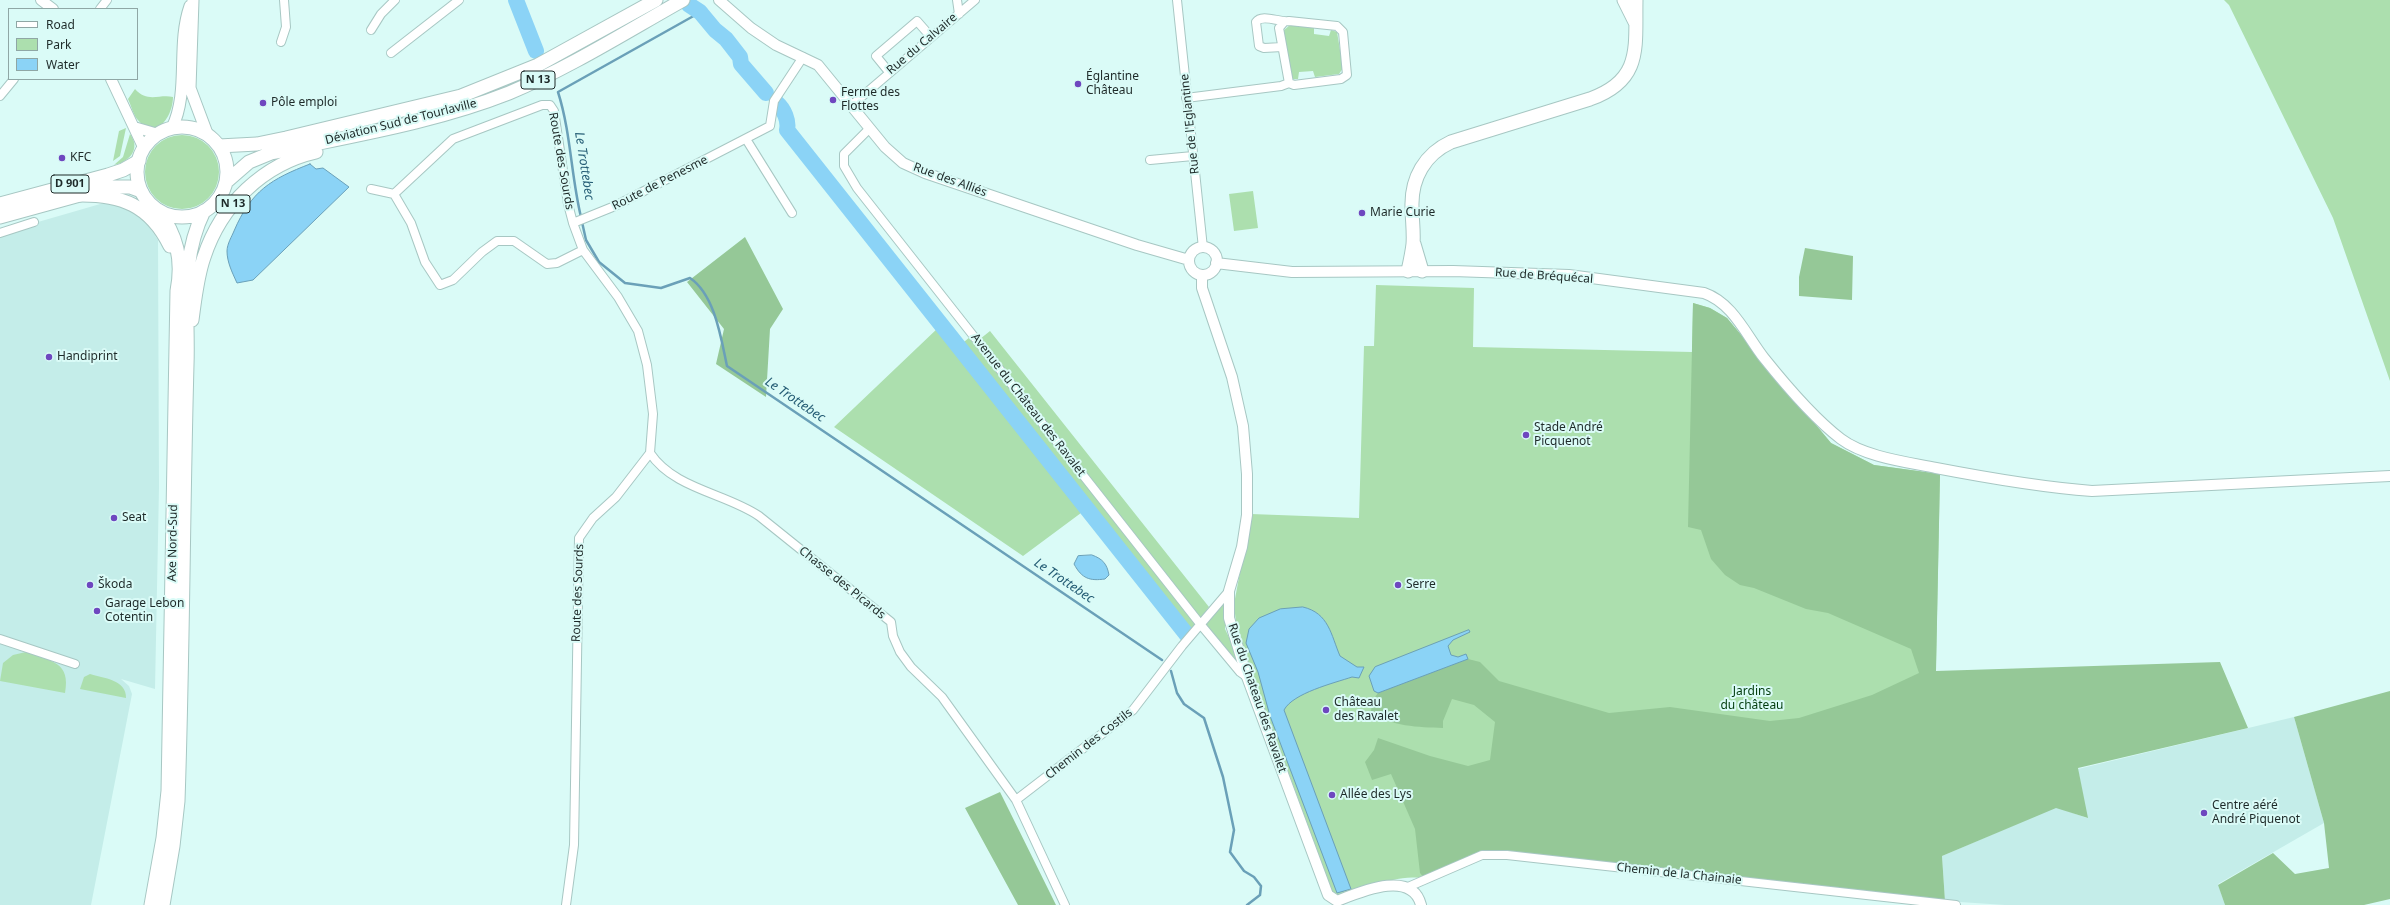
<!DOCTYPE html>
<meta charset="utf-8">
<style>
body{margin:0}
#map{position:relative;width:2390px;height:905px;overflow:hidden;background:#dafbf7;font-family:"Noto Sans",sans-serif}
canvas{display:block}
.legend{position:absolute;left:8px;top:8px;width:130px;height:72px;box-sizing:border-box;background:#dafbf7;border:1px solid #8fa7a5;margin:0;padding:5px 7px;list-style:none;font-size:12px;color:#1e2a29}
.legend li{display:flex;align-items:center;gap:8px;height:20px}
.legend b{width:20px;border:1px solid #8fa7a5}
</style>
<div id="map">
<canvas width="2390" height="905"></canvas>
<ul class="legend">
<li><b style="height:5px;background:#fff"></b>Road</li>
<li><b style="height:11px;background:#acdfae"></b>Park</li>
<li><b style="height:11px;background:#8bd3f6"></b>Water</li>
</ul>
</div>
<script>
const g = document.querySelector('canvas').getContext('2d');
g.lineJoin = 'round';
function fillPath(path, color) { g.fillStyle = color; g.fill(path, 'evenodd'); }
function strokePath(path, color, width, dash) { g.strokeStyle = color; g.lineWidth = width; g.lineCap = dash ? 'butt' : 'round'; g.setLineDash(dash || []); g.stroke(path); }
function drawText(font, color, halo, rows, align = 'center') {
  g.font = font + ' "Noto Sans",sans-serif'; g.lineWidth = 4; g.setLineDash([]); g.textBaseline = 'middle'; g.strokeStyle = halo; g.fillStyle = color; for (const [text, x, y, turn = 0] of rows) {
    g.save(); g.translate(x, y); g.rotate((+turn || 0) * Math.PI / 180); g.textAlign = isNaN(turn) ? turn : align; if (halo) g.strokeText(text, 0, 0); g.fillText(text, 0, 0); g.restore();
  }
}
fillPath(new Path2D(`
 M114 200 141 215 158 240 159 487 155 689 121 679 129 686 132 694 91 905H0V233Z
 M2294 717 2324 823 2218 884 2225 905H2005L1945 901 1942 856 2056 807 2087 818 2078 769Z`), '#c4ede9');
fillPath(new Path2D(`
 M2224 0H2390V381L2333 218 2229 5Z
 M1290 25 1314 28V34L1329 36 1331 30 1337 32 1343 68 1339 74 1315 77 1313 71 1299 72 1298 79H1292L1283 31Z
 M135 89C147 103 159 94 173 97 173 116 156 143 137 119 133 114 131 105 128 99Z
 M126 128 120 156 113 161 119 131Z
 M130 134C141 148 130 162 114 165L123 157Z
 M145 172a37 37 0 1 1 74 0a37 37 0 1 1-74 0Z
 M1253 191 1258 228 1234 231 1229 194Z
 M1376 285 1474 288 1473 347 1692 352 1693 303 1710 308 1727 318 1831 443 1874 465 1940 474 1931 902 1482 855 1425 879C1397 872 1361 892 1334 896L1237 633 1234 604 1251 514 1359 518 1364 346H1374Z
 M939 327 959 346 970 337 975 343 990 331 1209 607 1187 635 1085 510 1023 556 834 427Z
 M1226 601 1225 629 1239 658V664L1205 623Z
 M26 652C51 661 71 662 65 693L0 681 3 663 13 655Z
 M90 674C103 678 127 680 126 698L80 689 84 677Z`), '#acdfae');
fillPath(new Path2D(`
 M745 237 783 309 770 329 766 397 716 364 724 329 687 282Z
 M1805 248 1853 256 1852 300 1799 296V277Z
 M1693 303 1710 308 1727 318 1831 443 1874 465 1940 474 1936 671 2220 662 2248 728 2078 768 2088 818 2056 808 1942 856 1945 901 1482 855 1425 879 1420 873 1415 829 1391 774 1372 780 1365 762 1374 750 1378 738 1430 756 1468 766 1490 760 1495 722 1474 705 1452 699 1443 721V728C1419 727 1390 727 1371 711L1373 700 1378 693 1468 659 1480 662 1499 681 1609 713 1670 707 1770 721 1799 718 1872 695 1919 673 1911 649 1828 613 1806 609 1754 588 1740 585 1725 575 1711 559 1701 530 1688 527Z
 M2390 691V899L2364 905H2225L2218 885 2273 853 2295 874 2329 868 2324 823 2294 717Z
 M1000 792 1056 905H1018L965 808Z`), '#95c897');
const water = new Path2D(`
 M310 164 316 169 323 168 349 187 253 280 237 283C232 272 227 262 227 251 227 244 232 236 234 231 251 191 271 179 310 164Z
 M1092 555C1103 559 1107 564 1109 575L1105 579C1090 581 1082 579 1074 564L1078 556Z
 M1303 607C1329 613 1331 635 1340 656L1357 667H1364L1359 678 1352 677C1334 683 1293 693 1284 710L1351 889 1337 893 1270 716 1258 672 1246 643 1249 629 1259 618 1280 609Z
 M1469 630 1470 632 1453 640 1448 646 1451 655 1458 657 1466 654 1468 659 1378 693 1374 691 1369 676 1375 667Z`);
fillPath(water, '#8bd3f6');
strokePath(water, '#6aa0b8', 1);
strokePath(new Path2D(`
 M581 217C571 176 571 133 558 92L706 9
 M582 222 586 240 599 262 625 283 661 288 690 278C715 295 721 338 727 366L1162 660
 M1171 671 1177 693 1184 704 1204 718 1223 777 1234 830 1230 852 1244 871 1254 877 1261 886 1260 895 1247 905`), '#6aa0b8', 2.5);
strokePath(new Path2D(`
 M516 0 536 51
 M688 4 700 12 715 30 726 39 740 57 741 64 766 93
 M777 103C784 109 789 121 787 130L1187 635`), '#8bd3f6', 16);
const minor = new Path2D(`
 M957 0 959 14
 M1177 0 1203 248
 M100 9 107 0
 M371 30 381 14 395 0
 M281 42 286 27 284 0
 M1282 47 1264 48 1259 46 1256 22C1262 13 1280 23 1289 21L1337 26 1343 32 1347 75 1341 79 1294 85 1289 83 1279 28 1284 22
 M391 53 459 0
 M889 72 876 56 917 21 931 37
 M0 96 14 79
 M1186 98 1281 86 1289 83
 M852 105 975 0
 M869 129 844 154V166L857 188 1201 625 1240 672 1247 677
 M746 139 792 213
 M1150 160 1193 156
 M371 189 394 194 411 223 425 262 440 285 453 280 482 252 497 241H514L547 264 557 263 583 250
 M394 194 453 139 542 105H550L554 111 568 204 573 223 583 250 618 297 638 331 647 365 653 414 650 453 616 497 593 518 579 538 574 845 566 905
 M573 223 615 206 770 126 774 101 803 57
 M0 233 34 222
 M650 453C674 489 725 493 759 516L891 622 893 636 900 652 911 667 942 697 1016 800 1065 905
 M0 639 75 664
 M1016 800 1133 710 1182 646 1229 591
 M1408 887 1482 855H1507L1956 905`);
const tertiary = new Path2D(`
 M41 0 53 9
 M719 0 751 28 776 45 818 65 885 147 903 163 925 173 1137 245 1189 260
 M111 79 144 149
 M134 127 158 134
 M1189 261a14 14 0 1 1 28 0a14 14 0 1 1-28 0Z
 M1216 263 1292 272 1453 271 1569 275 1704 293C1733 303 1746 335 1764 358 1784 383 1816 420 1841 439 1865 457 1907 462 1936 468 1988 478 2039 487 2092 491L2390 476
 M1202 275V288L1232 377 1243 426 1247 474V515L1242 547 1229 591V618L1247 677 1328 895 1337 901C1360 892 1412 869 1421 905`);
const secondary = new Path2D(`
 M193 0 190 88 208 136
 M172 128C190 91 176 46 190 6`);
const primary = new Path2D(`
 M0 204 108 175 123 170 139 161
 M0 217 109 187H130L141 191`);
const trunk = new Path2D(`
 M1624 0 1635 22
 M137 172a45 45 0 1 1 90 0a45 45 0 1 1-90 0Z
 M219 146 257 144 286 138 461 96 538 65 656 0
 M226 182 249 162 271 153C350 136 433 123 509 93 569 68 626 32 683 0
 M77 195C121 194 150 205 170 246
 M1414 244 1422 271
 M1408 271C1410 262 1412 253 1413 244 1414 232 1412 219 1412 207 1411 178 1425 154 1451 142L1590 99C1643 80 1635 47 1636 0
 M192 320C195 298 197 277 204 257 221 205 263 164 316 152
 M151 905 163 838 168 791 177 291C183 260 177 235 158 210
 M163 905 173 846 178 801C183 656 183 511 187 365 189 311 179 262 204 211`);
strokePath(minor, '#a7c7c3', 10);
strokePath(tertiary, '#a7c7c3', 12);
strokePath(secondary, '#a7c7c3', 13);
strokePath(primary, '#a7c7c3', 15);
strokePath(trunk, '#a7c7c3', 15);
strokePath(minor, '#fff', 8);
strokePath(tertiary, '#fff', 10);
strokePath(secondary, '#fff', 11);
strokePath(primary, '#fff', 13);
strokePath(trunk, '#fff', 13);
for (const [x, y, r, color] of [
 [1078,84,4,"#6e47bf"],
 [833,100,4,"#6e47bf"],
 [263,103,4,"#6e47bf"],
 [62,158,4,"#6e47bf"],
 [1362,213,4,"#6e47bf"],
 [49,357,4,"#6e47bf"],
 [1526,435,4,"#6e47bf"],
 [114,518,4,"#6e47bf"],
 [90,585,4,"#6e47bf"],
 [1398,585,4,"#6e47bf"],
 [97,611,4,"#6e47bf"],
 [1326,710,4,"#6e47bf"],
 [1332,795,4,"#6e47bf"],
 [2204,813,4,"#6e47bf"]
]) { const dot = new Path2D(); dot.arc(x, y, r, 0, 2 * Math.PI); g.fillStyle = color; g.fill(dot); strokePath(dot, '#dafbf7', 1.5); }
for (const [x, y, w] of [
 [538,80,34],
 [70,184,38],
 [233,204,34]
]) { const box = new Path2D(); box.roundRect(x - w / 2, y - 9, w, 18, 3); g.fillStyle = '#dafbf7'; g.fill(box); strokePath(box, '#1e2a29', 1); }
drawText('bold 11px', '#1e2a29', null, [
 ["N 13",538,80],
 ["D 901",70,184],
 ["N 13",233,204]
]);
drawText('12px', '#1e2a29', '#dafbf7', [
 ["Rue du Calvaire",922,44,-40],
 ["Déviation Sud de Tourlaville",401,122,-14],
 ["Rue de l'Eglantine",1190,124,-96],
 ["Route des Sourds",561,161,80],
 ["Rue des Alliés",950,180,20],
 ["Route de Penesme",660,183,-27],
 ["Rue de Bréquécal",1544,276,4],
 ["Avenue du Château des Ravalet",1028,405,52],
 ["Axe Nord-Sud",173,543,-89],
 ["Chasse des Picards",842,583,39],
 ["Route des Sourds",578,593,-88],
 ["Rue du Chateau des Ravalet",1257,698,71],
 ["Chemin des Costils",1089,744,-38],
 ["Chemin de la Chainaie",1679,874,6]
]);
drawText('12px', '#1e2a29', '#dafbf7', [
 ["Églantine",1086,77],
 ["Château",1086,91],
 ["Ferme des",841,93],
 ["Flottes",841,107],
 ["Pôle emploi",271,103],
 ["KFC",70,158],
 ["Marie Curie",1370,213],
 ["Handiprint",57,357],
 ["Stade André",1534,428],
 ["Picquenot",1534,442],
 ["Seat",122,518],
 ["Škoda",98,585],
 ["Serre",1406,585],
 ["Garage Lebon",105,604],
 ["Cotentin",105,618],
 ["Château",1334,703],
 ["des Ravalet",1334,717],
 ["Allée des Lys",1340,795],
 ["Centre aéré",2212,806],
 ["André Piquenot",2212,820]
], 'left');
drawText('12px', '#023c0d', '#dafbf7', [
 ["Jardins",1752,692],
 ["du château",1752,706]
]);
drawText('italic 13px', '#255d75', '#dafbf7', [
 ["Le Trottebec",584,166,81],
 ["Le Trottebec",795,400,34],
 ["Le Trottebec",1064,581,34]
]);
</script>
